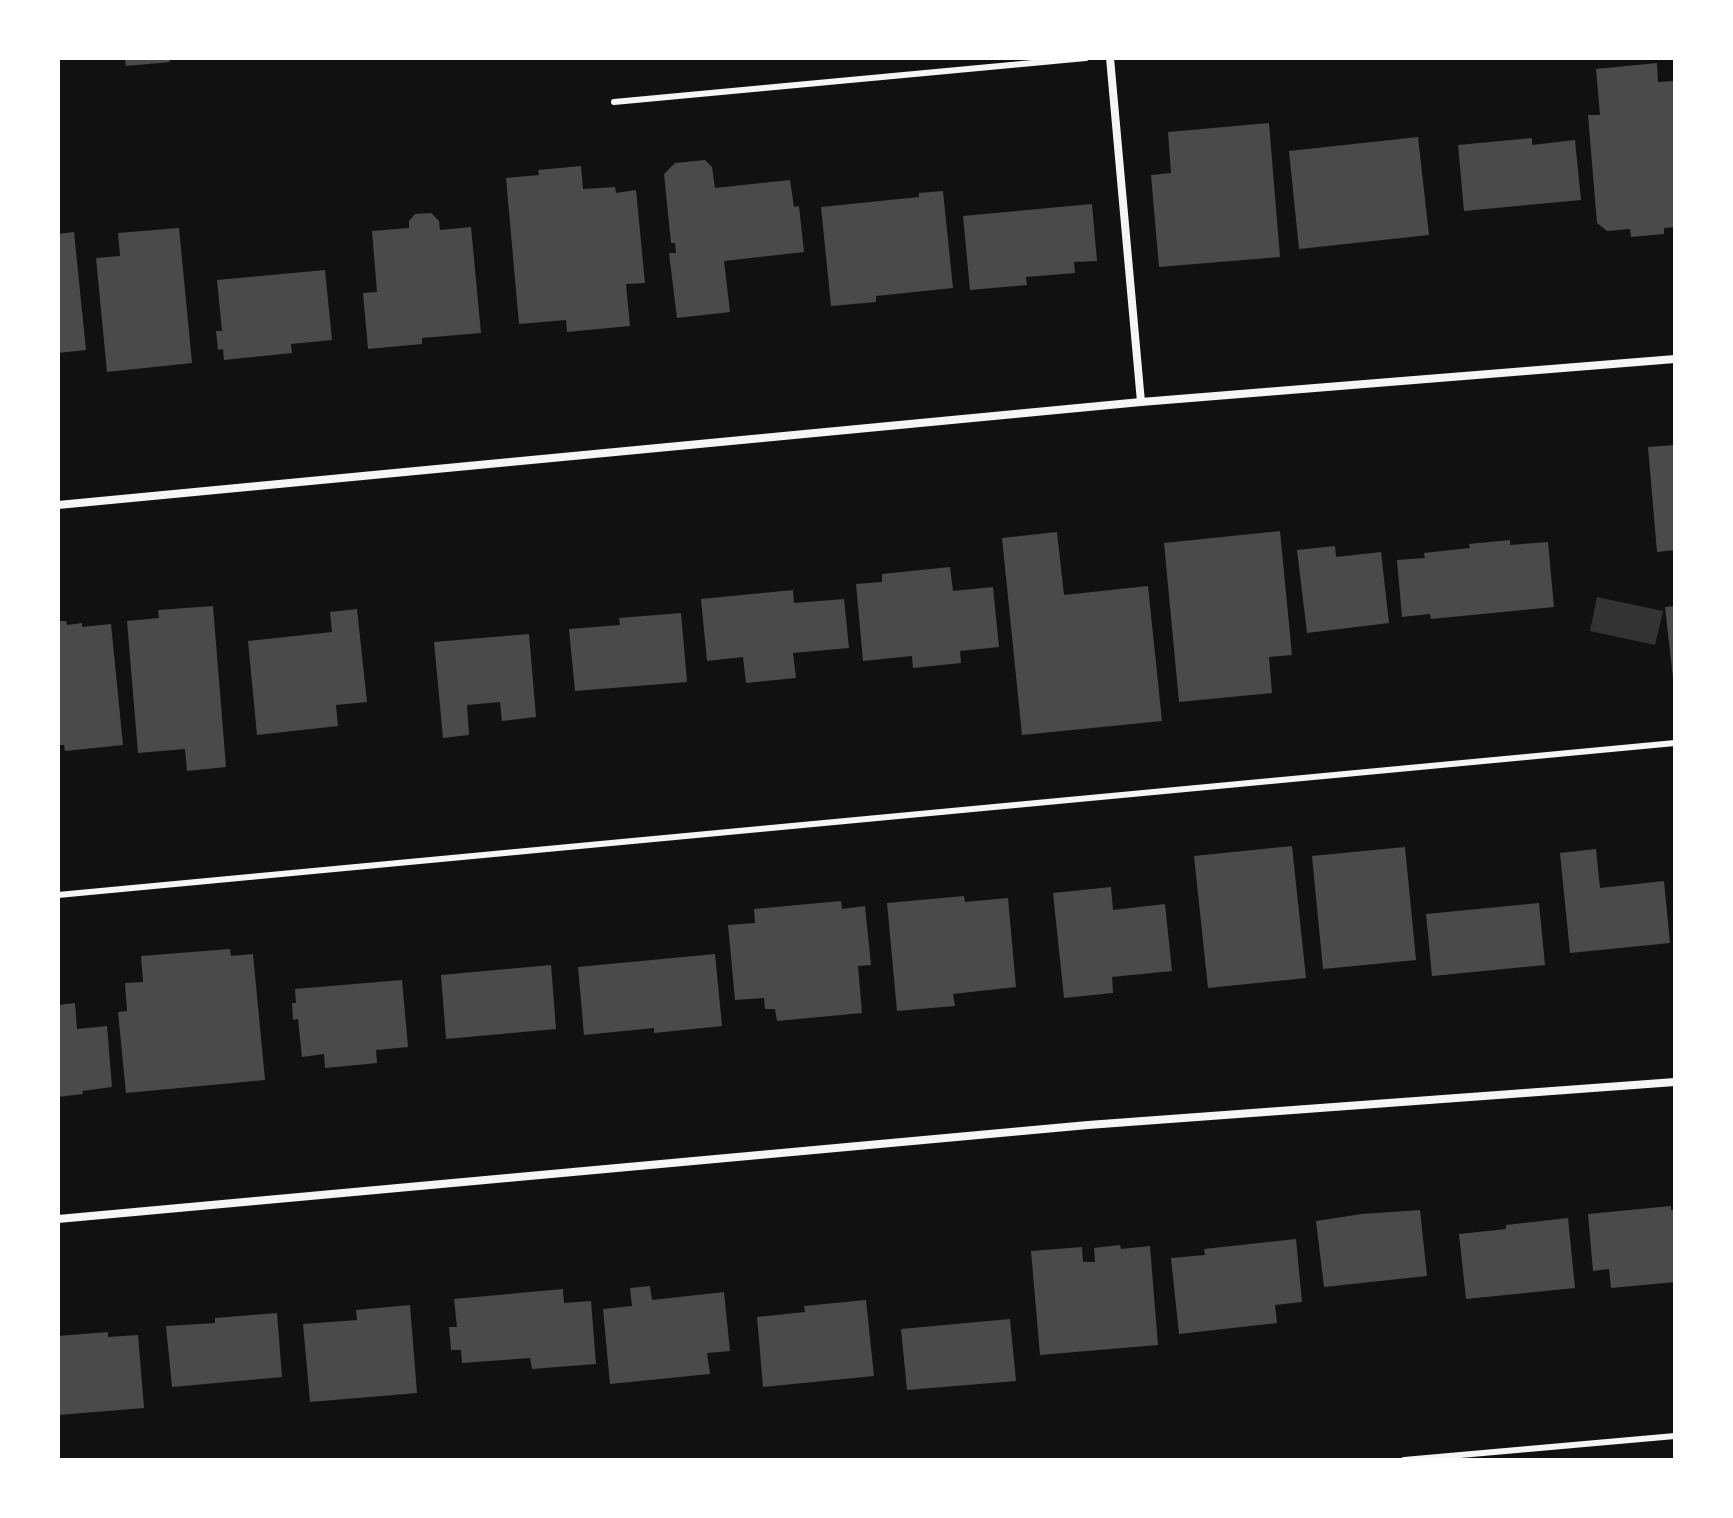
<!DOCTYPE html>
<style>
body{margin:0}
#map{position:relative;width:1733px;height:1518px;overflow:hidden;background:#111;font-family:Lora,serif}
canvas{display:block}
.frame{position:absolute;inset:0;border:60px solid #fff;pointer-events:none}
</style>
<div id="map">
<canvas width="1733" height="1518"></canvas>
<div class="frame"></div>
</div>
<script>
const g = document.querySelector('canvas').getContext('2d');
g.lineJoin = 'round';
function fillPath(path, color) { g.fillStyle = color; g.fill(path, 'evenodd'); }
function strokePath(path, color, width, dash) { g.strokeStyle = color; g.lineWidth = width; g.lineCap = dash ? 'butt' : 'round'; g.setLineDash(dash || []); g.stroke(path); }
fillPath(new Path2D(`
 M1597 597 1663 611 1655 645 1590 631Z`), '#333');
fillPath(new Path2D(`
 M125 58H169L170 62 126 66Z
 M1657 63 1658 82 1675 81V227L1664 228V234L1631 237 1630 229 1607 231 1597 223 1588 115H1600L1596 69Z
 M1269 123 1280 257 1159 267 1151 175 1171 173 1168 132Z
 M1418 137 1429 235 1299 249 1289 151Z
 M1532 138V145L1575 140 1581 200 1464 211 1458 145Z
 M705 160 712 167 715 188 790 180 794 207 799 206 804 252 724 261 730 312 677 318 669 253H676L675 243H671L664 174 675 163Z
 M581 166 583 189 615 187 616 193 636 190 645 283 626 284 630 326 567 332 566 320 519 324 506 178 539 175 538 170Z
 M943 191 953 288 876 296V302L831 306 821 207 919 197V193Z
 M1092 204 1097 261 1074 262 1075 273 1026 277 1027 285 970 290 963 216Z
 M431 213 439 221 440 230 471 227 481 333 422 338V344L368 349 363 293 377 292 372 231 409 228V221L415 214Z
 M179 228 192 363 107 372 96 258 120 256 118 233Z
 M74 232 86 350 58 353V234Z
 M325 270 332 340 291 344 292 353 224 360 223 349 218 350 216 331H222L217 280Z
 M1675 445V550L1657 552 1648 447Z
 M1280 531 1292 655 1269 657 1272 693 1179 702 1164 543Z
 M1057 532 1064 595 1148 586 1162 721 1022 735 1002 538Z
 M1510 540V545L1548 542 1554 607 1431 619 1430 614 1402 617 1397 560 1425 558 1424 553 1470 548 1469 544Z
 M1335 546 1336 557 1381 552 1389 623 1307 633 1297 550Z
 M950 567 953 591 993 587 999 647 960 651 961 663 913 668 912 656 863 661 856 584 882 582V574Z
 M793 590 794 603 844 599 849 648 793 653 796 678 746 683 743 657 707 661 701 599Z
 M213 606 226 767 187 771 185 749 138 753 127 621 159 618 158 610Z
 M1675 606V678H1673L1665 607Z
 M357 609 367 702 336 705 338 726 257 735 248 641 332 632 330 612Z
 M681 613 687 682 575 691 569 629 620 625 619 618Z
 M58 621H66L67 625 82 623V627L111 624 123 745 65 751 64 745H58Z
 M529 634 536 717 502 721 500 702 467 705 469 735 443 738 434 642Z
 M1292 846 1306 978 1208 988 1194 856Z
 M1405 847 1416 960 1323 969 1312 856Z
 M1596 849 1600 888 1664 881 1670 943 1570 953 1560 853Z
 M1111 887 1113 910 1165 904 1172 971 1112 977 1113 993 1064 998 1053 893Z
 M964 896 965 902 1008 898 1016 987 953 994 955 1006 897 1011 887 903Z
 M841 901 842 909 865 906 871 965 858 966 862 1013 777 1021 775 1009H765L764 998 735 1000 728 925 755 923 754 909Z
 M1539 903 1545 965 1432 976 1426 914Z
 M230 949 231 956 253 954 265 1080 126 1093 118 1012 127 1011 125 983 143 982 141 956Z
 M715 954 722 1026 654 1033V1028L584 1035 578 967Z
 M551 965 556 1029 446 1039 441 975Z
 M402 980 408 1047 376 1050 377 1063 325 1068 324 1054 302 1057 298 1019 293 1020 292 1003H296L295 989Z
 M75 1003 77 1029 107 1026 112 1087 82 1091 83 1094 58 1097V1005Z
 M1671 1206V1210H1675V1282L1611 1288 1609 1269 1593 1271 1588 1214Z
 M1420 1210 1427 1276 1324 1287 1316 1221 1362 1214Z
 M1568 1218 1575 1288 1466 1299 1459 1234 1506 1229V1225Z
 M1296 1239 1302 1302 1275 1305 1277 1323 1179 1334 1171 1258 1205 1255 1204 1249Z
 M1120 1245 1121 1249 1150 1246 1158 1345 1040 1355 1031 1251 1082 1247 1083 1262H1095L1094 1248Z
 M650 1286 652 1300 724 1292 730 1351 707 1353 710 1374 610 1384 603 1309 632 1306 630 1288Z
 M563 1289 564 1303 591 1301 596 1364 532 1369 530 1358 462 1363 461 1350H451L449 1327H457L454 1299Z
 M866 1300 874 1376 763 1387 757 1317 805 1312 804 1306Z
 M410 1305 417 1393 310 1402 303 1324 357 1320 356 1310Z
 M277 1313 282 1377 172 1387 166 1326 215 1323V1318Z
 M1010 1319 1016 1381 907 1390 901 1329Z
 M108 1332V1337L138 1335 144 1408 58 1415V1336Z`), '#4a4a4a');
strokePath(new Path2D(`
 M614 102 1086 58
 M58 895 1675 743
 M1404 1460 1675 1436`), '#f5f5f5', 6);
strokePath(new Path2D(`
 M1110 58 1141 402
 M58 505 1141 402 1675 359
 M58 1219 1088 1125 1675 1082`), '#f5f5f5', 8);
</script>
